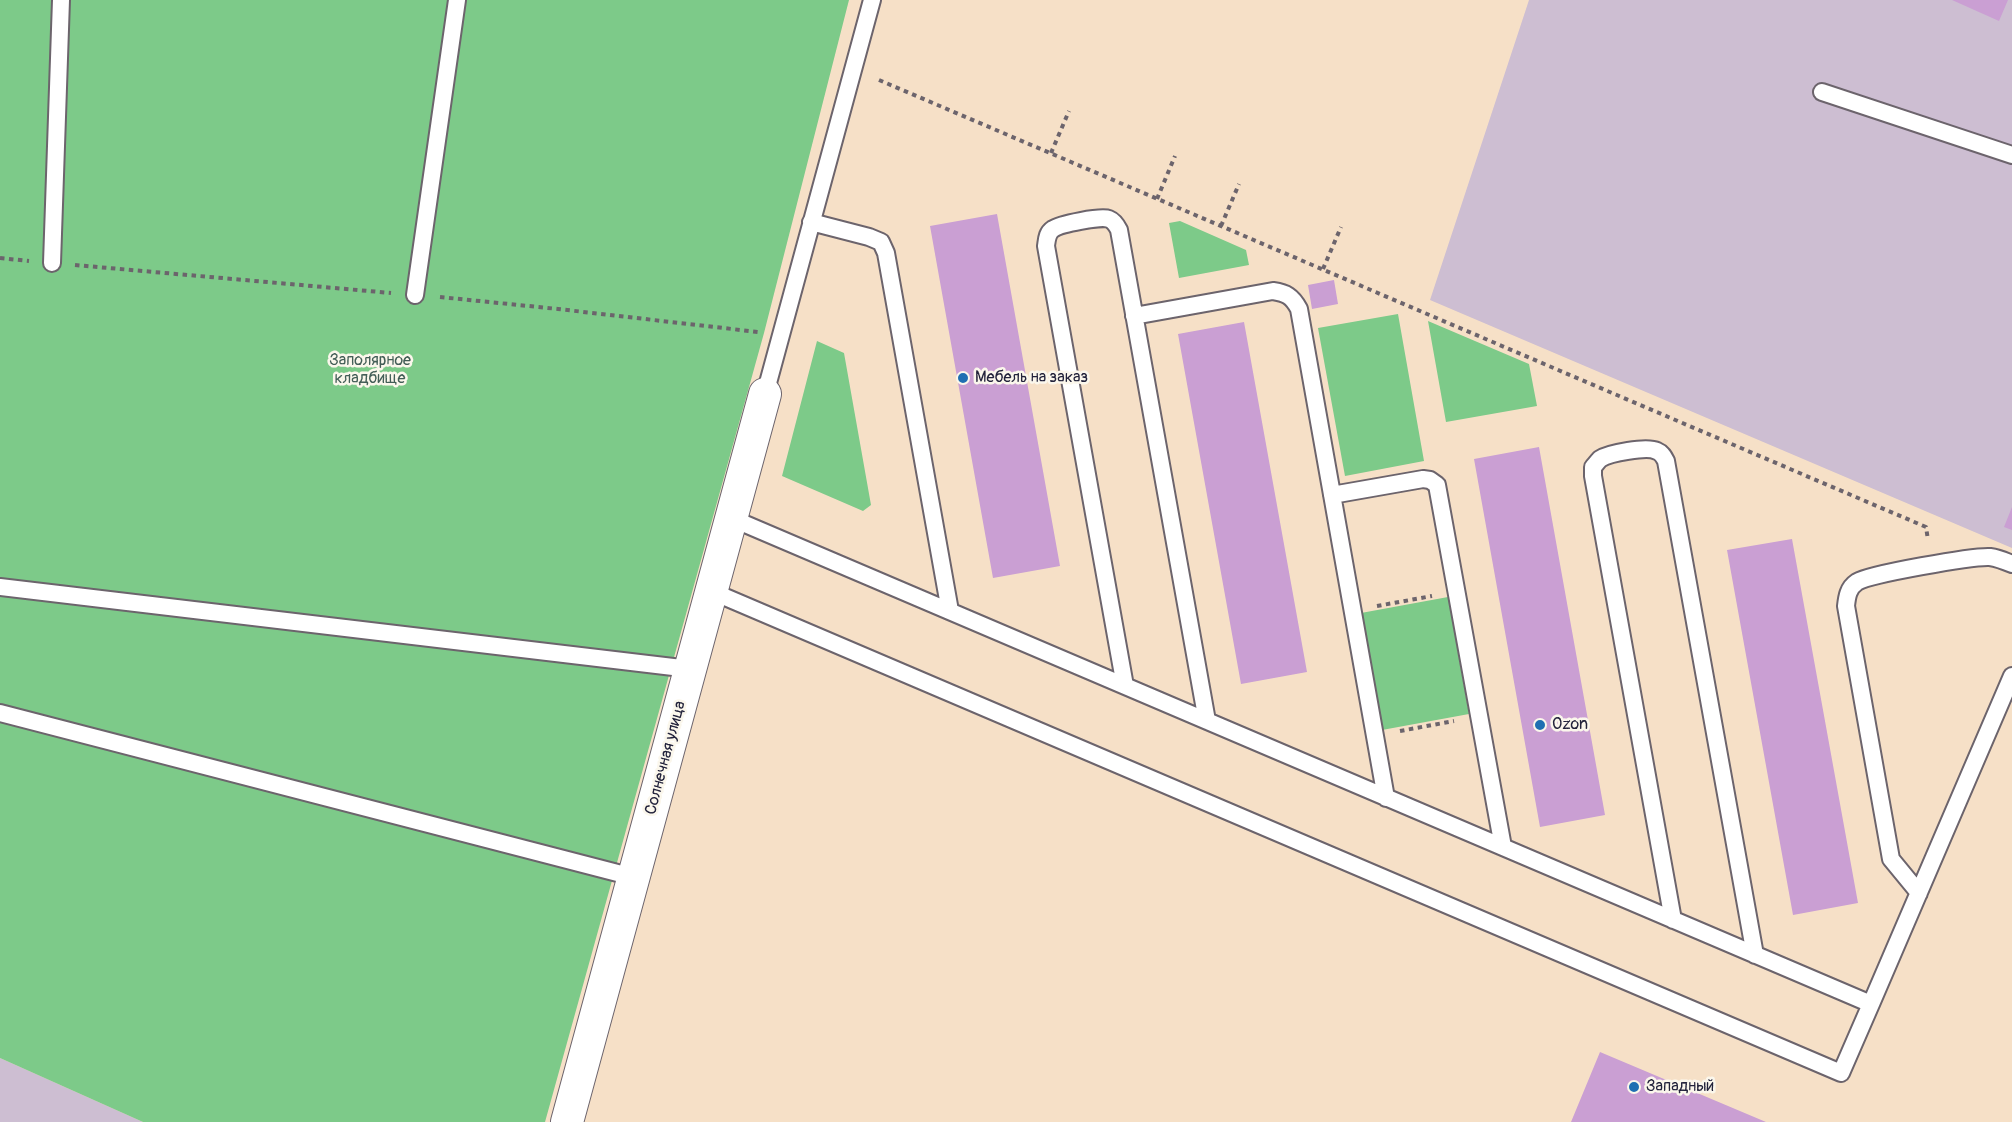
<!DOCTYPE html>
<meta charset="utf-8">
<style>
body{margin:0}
canvas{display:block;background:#f6e0c7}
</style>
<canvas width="2012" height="1122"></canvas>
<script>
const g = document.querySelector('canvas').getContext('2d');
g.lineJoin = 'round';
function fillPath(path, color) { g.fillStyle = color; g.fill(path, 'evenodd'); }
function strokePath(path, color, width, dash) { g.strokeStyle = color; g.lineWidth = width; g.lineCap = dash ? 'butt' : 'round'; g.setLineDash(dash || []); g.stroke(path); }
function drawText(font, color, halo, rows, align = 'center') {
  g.font = font + ' Pangolin,sans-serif'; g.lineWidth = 5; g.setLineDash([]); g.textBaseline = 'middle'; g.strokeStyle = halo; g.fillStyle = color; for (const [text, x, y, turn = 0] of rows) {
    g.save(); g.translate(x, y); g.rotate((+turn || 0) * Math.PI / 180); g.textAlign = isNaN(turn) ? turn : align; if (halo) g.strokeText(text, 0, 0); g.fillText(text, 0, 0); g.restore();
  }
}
fillPath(new Path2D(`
 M1529 0H2012V548L1430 300Z
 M0 1058 143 1122H0Z`), '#cdbed2');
fillPath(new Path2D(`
 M0 0H849L764 333 545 1122H143L0 1058Z
 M1180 221 1246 250 1249 265 1179 278 1169 223Z
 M1398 314 1424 461 1345 476 1318 328Z
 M1428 321 1529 364 1537 406 1446 422Z
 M817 341 844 353 871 505 863 511 782 476Z
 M1448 597 1469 714 1382 730 1361 613Z`), '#7dca89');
fillPath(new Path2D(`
 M1952 0H2008L1999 21Z
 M997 214 1060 566 993 578 930 226Z
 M1334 280 1338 304 1312 309 1308 285Z
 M1244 322 1307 672 1241 684 1178 334Z
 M1539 447 1605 815 1540 827 1474 459Z
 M2012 507V530L2004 527Z
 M1792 539 1858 903 1793 915 1727 550Z
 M1600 1052 1766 1122H1571Z`), '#ca9fd3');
const service = new Path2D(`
 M1822 92 2012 155
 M811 222 869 237 881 242 886 253 950 611
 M52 263 61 0
 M415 295 457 0
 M1134 316 1273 291C1286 293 1292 296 1299 309L1386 798
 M765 394 872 0
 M1332 495 1423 479 1430 480 1437 485 1503 847
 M0 587 690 669
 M711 591 1841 1073 1871 1004 731 518
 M1125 686 1046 246C1047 239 1047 233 1053 229 1060 224 1101 216 1109 219 1114 221 1117 226 1119 230L1207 721
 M0 713 633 877
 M1919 893 1891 859 1846 606C1847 597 1848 588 1857 582 1870 574 1973 556 1990 557 1997 558 2005 561 2012 564
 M1673 920 1593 476V467C1594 466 1599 460 1600 459 1609 453 1647 446 1657 451 1662 453 1664 457 1666 461L1755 955
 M1871 1004 2012 676`);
const minor = new Path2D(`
 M567 1122 765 394`);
strokePath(service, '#6c646c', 20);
strokePath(minor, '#6c646c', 34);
strokePath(new Path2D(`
 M879 80 1926 527 1928 540
 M1051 153 1069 111
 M1157 199 1175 156
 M1221 226 1239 184
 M0 258 29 261
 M75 265 391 293
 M1323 269 1341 227
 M440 297 558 309 758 332
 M1377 606 1432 596
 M1400 731 1454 721`), '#6c646c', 4, [4.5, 4.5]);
strokePath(service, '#fff', 16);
strokePath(minor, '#fff', 32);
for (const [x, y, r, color] of [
 [963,378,6,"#1f6fb2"],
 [1540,725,6,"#1f6fb2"],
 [1634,1087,6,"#1f6fb2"]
]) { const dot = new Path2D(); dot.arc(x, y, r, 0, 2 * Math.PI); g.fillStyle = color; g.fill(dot); strokePath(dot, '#fbf7ec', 2); }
drawText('16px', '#425d56', '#fbf7ec', [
 ["Заполярное",370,361],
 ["кладбище",370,379]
]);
drawText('16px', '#22223b', '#fbf7ec', [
 ["Мебель на заказ",975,378],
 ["Ozon",1552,725],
 ["Западный",1646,1087]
], 'left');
drawText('16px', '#22223b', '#fbf7ec', [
 ["Солнечная улица",666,758,-75]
]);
</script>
